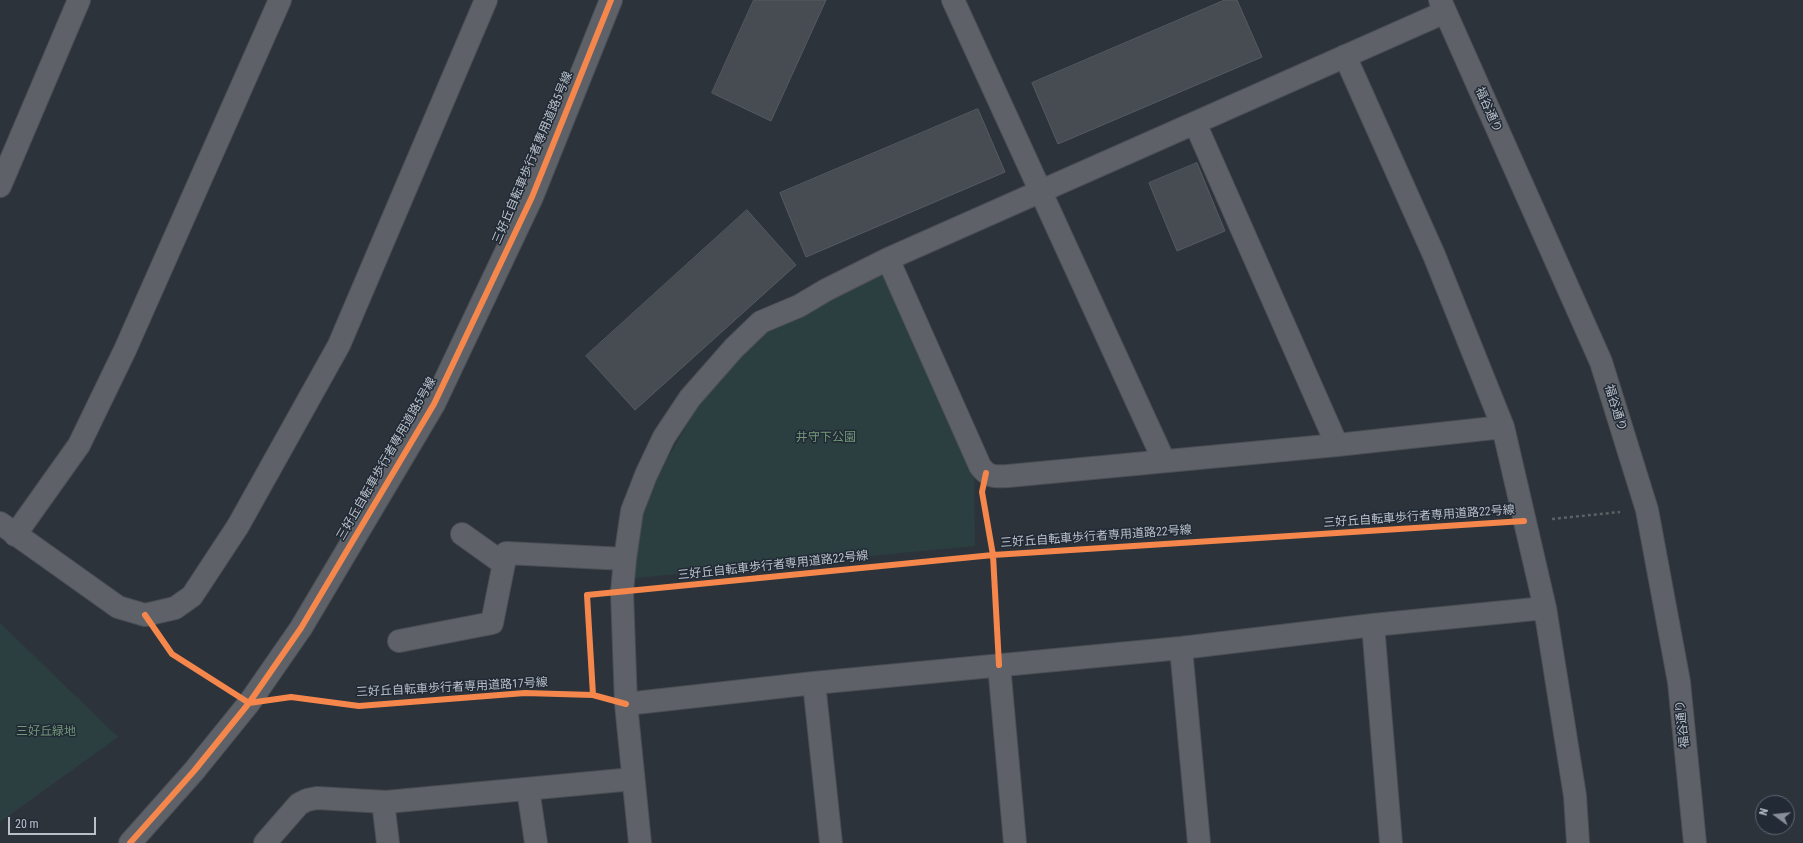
<!DOCTYPE html>
<meta charset="utf-8">
<style>
body{margin:0}
#map{position:relative;width:1803px;height:843px;overflow:hidden;background:#2d333a;font-family:"Roboto Condensed",sans-serif}
canvas{display:block}
.north{position:absolute;left:1755px;top:795px;width:40px;height:40px;box-sizing:border-box;background:#212a35;border:1px solid #5e6671;border-radius:50%;rotate:285deg;font-size:11px;font-weight:700;line-height:16px;text-align:center;color:#b9c0ca}
.north::after{content:'';display:block;margin:auto;width:14px;height:18px;background:#888f98;clip-path:polygon(50% 0,100% 100%,50% 72%,0 100%)}
.scale{position:absolute;left:8px;top:817px;width:88px;height:18px;box-sizing:border-box;border:2px solid #b9c0ca;border-top:0;padding-left:5px;font-size:12px;line-height:14px;white-space:nowrap;color:#b9c0ca;-webkit-text-stroke:3px #212a35;paint-order:stroke}
</style>
<div id="map">
<canvas width="1803" height="843"></canvas>
<div class="north">N</div>
<div class="scale">20 m</div>
</div>
<script>
const g = document.querySelector('canvas').getContext('2d');
g.lineJoin = 'round';
function fillPath(path, color) { g.fillStyle = color; g.fill(path, 'evenodd'); }
function strokePath(path, color, width, dash) { g.strokeStyle = color; g.lineWidth = width; g.lineCap = dash ? 'butt' : 'round'; g.setLineDash(dash || []); g.stroke(path); }
function drawText(font, color, halo, rows, align = 'center') {
  g.font = font + ' "Roboto Condensed","Noto Sans JP",sans-serif'; g.lineWidth = 3; g.setLineDash([]); g.textBaseline = 'middle'; g.strokeStyle = halo; g.fillStyle = color; for (const [text, x, y, turn = 0] of rows) {
    g.save(); g.translate(x, y); g.rotate((+turn || 0) * Math.PI / 180); g.textAlign = isNaN(turn) ? turn : align; if (halo) g.strokeText(text, 0, 0); g.fillText(text, 0, 0); g.restore();
  }
}
fillPath(new Path2D(`
 M877 259 974 467 975 546 635 578 638 521 666 461 710 385 757 330Z
 M0 623 118 737 0 822Z`), '#2b3f40');
const building = new Path2D(`
 M754 0H826L771 121 712 93Z
 M1225 0H1237L1262 57 1058 144 1032 83Z
 M978 109 1005 172 806 257 780 193Z
 M1197 163 1225 231 1177 251 1149 183Z
 M747 210 796 265 635 410 586 356Z`);
fillPath(building, '#474c52');
strokePath(building, '#565b61', 1);
const minor = new Path2D(`
 M953 0C1022 154 1094 307 1164 461
 M1440 0 1601 362 1647 510 1679 682 1695 843
 M1345 56 1434 255 1503 427 1545 608 1575 796 1578 843
 M1195 123 1337 445
 M0 186 79 0
 M888 259 980 466C988 477 994 477 1008 476L1337 445 1503 427
 M0 523 118 607 145 615 175 608 192 596 238 526 339 345 486 0
 M462 534 504 564
 M15 535 79 445 125 350 280 0
 M1373 625 1391 843
 M399 641 492 623 506 553 625 559
 M1181 648 1199 843
 M999 665 1015 843
 M814 683 831 843
 M626 704 814 683 1181 648 1373 625 1545 608
 M528 789 536 843
 M383 802 388 843
 M130 843 194 771 249 703 301 628 434 404 532 197 611 0
 M265 843 299 804 307 800 317 798 386 802 633 779
 M640 843 626 704 622 592 625 559 632 511 646 475 664 437 690 398 734 348 761 322 799 306 826 290 888 259 1445 12`);
strokePath(minor, '#4b4f55', 24);
strokePath(new Path2D(`
 M984 501 993 555 998 639
 M1552 519 1620 512
 M649 589 993 555 1499 523
 M161 639 172 654 226 688
 M593 695 587 595 596 594
 M285 698 291 697 359 706 525 693 593 695 600 697`), '#5b6165', 2.5, [3, 3]);
strokePath(minor, '#5e6268', 22);
strokePath(new Path2D(`
 M986 473 982 492 993 555 999 665
 M145 615 172 654 249 703 291 697 359 706 525 693 593 695 626 704
 M593 695 587 595 993 555 1524 521
 M130 843 194 771 249 703 301 628 434 404 532 197 611 0`), '#f5874c', 6);
drawText('12px', '#b9c0ca', '#212a35', [
 ["福谷通り",1488,110,66],
 ["三好丘自転車歩行者専用道路5号線",533,158,-67],
 ["福谷通り",1615,408,73],
 ["三好丘自転車歩行者専用道路5号線",387,459,-60],
 ["三好丘自転車歩行者専用道路22号線",1419,517,-4],
 ["三好丘自転車歩行者専用道路22号線",1096,537,-4],
 ["三好丘自転車歩行者専用道路22号線",773,566,-6],
 ["三好丘自転車歩行者専用道路17号線",452,688,-3],
 ["福谷通り",1683,724,-96]
]);
drawText('12px', '#729979', '#212a35', [
 ["井守下公園",826,438],
 ["三好丘緑地",46,732]
]);
</script>
